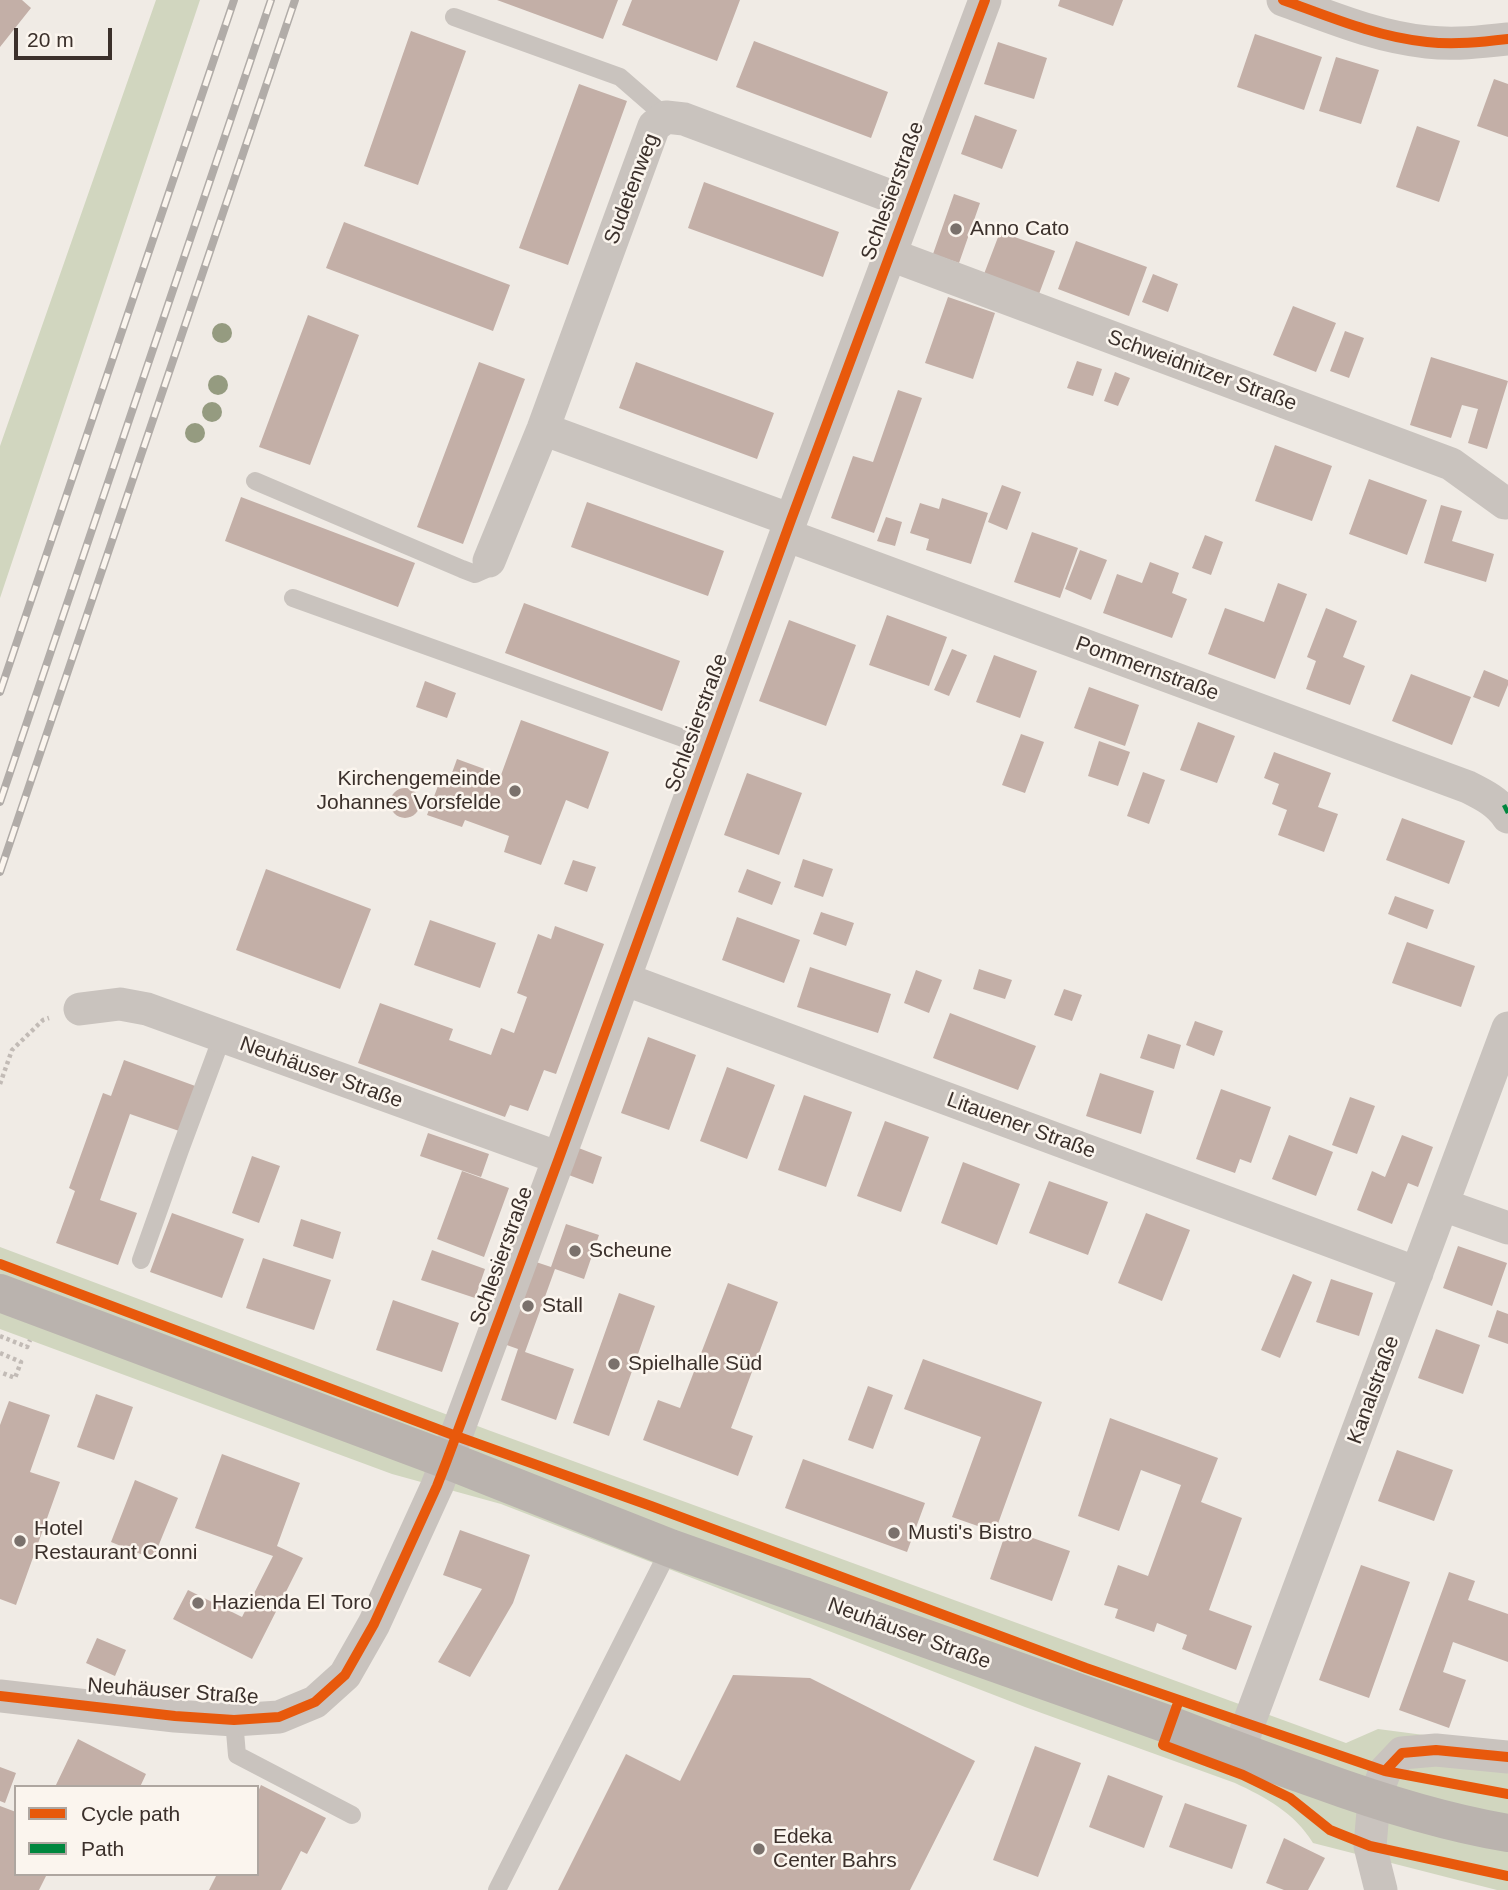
<!DOCTYPE html>
<meta charset="utf-8">
<style>
body{margin:0}
#map{position:relative;width:1508px;height:1890px;overflow:hidden;background:#f0ebe5;font-family:Helvetica,sans-serif}
canvas{display:block}
.legend{position:absolute;left:14px;top:1785px;width:245px;height:91px;box-sizing:border-box;background:#fbf5ee;border:2px solid #aea6a0;margin:0;padding:9px 12px;list-style:none;font-size:21px;color:#3b302b}
.legend li{display:flex;align-items:center;gap:14px;height:35px}
.legend b{width:35px;border:2px solid #aea6a0}
.scale{position:absolute;left:14px;top:28px;width:98px;height:32px;box-sizing:border-box;border:4px solid #3b302b;border-top:0;padding-left:9px;font-size:21px;line-height:24px;white-space:nowrap;color:#3b302b;-webkit-text-stroke:5px #fbf5ee;paint-order:stroke}
</style>
<div id="map">
<canvas width="1508" height="1890"></canvas>
<ul class="legend">
<li><b style="height:9px;background:#e8590c"></b>Cycle path</li>
<li><b style="height:9px;background:#00873e"></b>Path</li>
</ul>
<div class="scale">20 m</div>
</div>
<script>
const g = document.querySelector('canvas').getContext('2d');
g.lineJoin = 'round';
function fillPath(path, color) { g.fillStyle = color; g.fill(path, 'evenodd'); }
function strokePath(path, color, width, dash) { g.strokeStyle = color; g.lineWidth = width; g.lineCap = dash ? 'butt' : 'round'; g.setLineDash(dash || []); g.stroke(path); }
function drawText(font, color, halo, rows, align = 'center') {
  g.font = font + ' Helvetica,sans-serif'; g.lineWidth = 5; g.setLineDash([]); g.textBaseline = 'middle'; g.strokeStyle = halo; g.fillStyle = color; for (const [text, x, y, turn = 0] of rows) {
    g.save(); g.translate(x, y); g.rotate((+turn || 0) * Math.PI / 180); g.textAlign = isNaN(turn) ? turn : align; if (halo) g.strokeText(text, 0, 0); g.fillText(text, 0, 0); g.restore();
  }
}
fillPath(new Path2D(`
 M156 0H200L0 598V446Z
 M0 1247 488 1430 1346 1743 1378 1729 1508 1746V1890H1497L1313 1843C1295 1813 1265 1797 1235 1783L1025 1707 501 1504 392 1474 0 1329Z`), '#d1d6bf');
fillPath(new Path2D(`
 M0 0H22L31 8 0 47Z
 M497 0H618L603 39Z
 M632 0H740L717 61 622 25Z
 M1060 0H1123L1113 26 1058 6Z
 M411 31 466 51 418 185 364 166Z
 M1255 34 1322 57 1304 110 1237 87Z
 M754 41 888 92 871 138 736 87Z
 M998 42 1047 58 1034 99 984 84Z
 M1336 57 1379 70 1361 124 1319 111Z
 M1494 79 1508 84V137L1477 126Z
 M579 84 627 101 568 265 519 248Z
 M975 115 1017 130 1002 169 961 154Z
 M1417 126 1460 141 1439 202 1396 187Z
 M704 182 839 232 823 277 688 228Z
 M954 194 980 203 959 263 933 254Z
 M344 222 510 285 493 331 326 268Z
 M1000 232 1055 251 1039 294 984 274Z
 M1076 241 1147 267 1129 316 1058 289Z
 M1153 274 1178 284 1168 312 1142 302Z
 M948 297 995 313 973 379 925 363Z
 M1293 306 1336 323 1316 372 1273 355Z
 M308 315 359 335 310 465 259 447Z
 M1345 331 1364 338 1349 378 1330 371Z
 M1431 357 1508 381 1487 449 1468 443 1478 409 1462 405 1451 438 1410 425Z
 M1077 361 1102 369 1093 396 1067 388Z
 M479 362 525 379 463 544 417 527Z
 M636 362 774 413 757 459 619 408Z
 M1115 372 1130 378 1118 406 1104 401Z
 M898 390 922 398 874 533 831 518 853 456 873 462Z
 M1275 445 1332 466 1312 521 1255 501Z
 M1369 479 1427 500 1407 555 1349 534Z
 M1002 485 1021 492 1007 530 988 522Z
 M241 497 415 563 398 607 225 541Z
 M942 498 988 513 971 564 926 550 929 539 910 533 920 503 939 509Z
 M587 502 724 551 708 596 571 547Z
 M1441 505 1462 511 1452 541 1494 554 1486 582 1424 563Z
 M886 517 902 522 895 546 877 541Z
 M1032 532 1078 548 1060 598 1014 582Z
 M1205 535 1223 542 1211 575 1192 568Z
 M1080 550 1107 560 1091 600 1065 589Z
 M1150 562 1179 573 1172 593 1187 599 1172 638 1103 613 1117 574 1142 583Z
 M1278 583 1307 594 1275 679 1208 654 1225 608 1264 622Z
 M524 603 680 661 662 711 505 653Z
 M1326 608 1357 621 1343 657 1365 666 1350 705 1306 689 1316 661 1307 657Z
 M887 615 947 637 929 686 869 665Z
 M789 620 856 645 826 726 759 701Z
 M952 649 967 655 949 696 934 690Z
 M994 655 1037 671 1020 718 976 702Z
 M1484 670 1508 680V685L1499 707 1473 697Z
 M1411 674 1471 697 1452 745 1392 721Z
 M425 681 456 693 447 718 416 707Z
 M1089 687 1139 705 1125 746 1074 728Z
 M521 720 609 752 588 809 566 800 541 865 504 852 509 836 465 820 462 827 427 815 441 778 449 781 457 759 501 775Z
 M1198 722 1235 736 1217 783 1180 770Z
 M1021 734 1044 742 1025 793 1002 785Z
 M1099 741 1130 752 1118 786 1088 776Z
 M1274 752 1331 773 1318 807 1338 814 1324 852 1278 835 1287 810 1272 804 1279 784 1264 778Z
 M1143 772 1165 780 1149 824 1127 816Z
 M747 773 802 793 779 855 724 835Z
 M390 803a15 15 0 1 1 30 0a15 15 0 1 1-30 0Z
 M1402 818 1465 841 1449 884 1386 860Z
 M803 859 833 869 823 897 794 887Z
 M573 860 596 867 587 892 564 884Z
 M266 869 371 909 340 989 236 950Z
 M747 869 781 882 772 905 738 892Z
 M1395 896 1434 910 1427 929 1388 914Z
 M821 912 854 923 846 946 813 934Z
 M737 917 800 940 784 983 722 960Z
 M430 920 496 943 480 988 414 965Z
 M555 926 604 944 556 1074 544 1070 528 1111 510 1105 505 1117 358 1063 380 1003 453 1029 449 1040 491 1055 501 1028 514 1033 527 997 517 993 538 934 551 939Z
 M1407 942 1475 966 1461 1007 1392 983Z
 M810 967 891 994 878 1033 797 1007Z
 M979 969 1012 980 1005 999 973 989Z
 M916 970 942 980 929 1013 904 1003Z
 M1064 989 1082 995 1072 1021 1054 1015Z
 M950 1013 1036 1046 1018 1090 933 1058Z
 M1195 1021 1223 1031 1214 1056 1186 1045Z
 M1148 1034 1181 1045 1174 1069 1140 1058Z
 M648 1037 696 1055 669 1130 621 1113Z
 M124 1060 198 1087 182 1132 130 1114 100 1200 137 1213 118 1265 56 1243 75 1191 69 1188 103 1093 111 1096Z
 M727 1067 775 1085 747 1159 700 1141Z
 M1100 1073 1154 1091 1141 1134 1086 1116Z
 M1221 1089 1271 1107 1251 1163 1240 1159 1235 1173 1196 1159Z
 M804 1095 852 1112 826 1187 778 1170Z
 M1350 1097 1375 1106 1357 1154 1332 1145Z
 M885 1121 929 1137 901 1212 857 1196Z
 M428 1133 489 1154 481 1177 420 1156Z
 M1289 1135 1333 1152 1316 1196 1272 1179Z
 M1402 1135 1433 1147 1418 1187 1408 1183 1392 1224 1357 1210 1372 1171 1385 1177Z
 M576 1147 602 1157 593 1184 566 1174Z
 M252 1156 280 1166 259 1223 232 1213Z
 M963 1162 1020 1184 997 1245 941 1223Z
 M462 1171 509 1188 484 1257 437 1239Z
 M1049 1181 1108 1202 1088 1255 1029 1233Z
 M172 1213 244 1239 222 1298 150 1272Z
 M1146 1213 1190 1230 1162 1301 1118 1283Z
 M301 1219 341 1232 333 1259 293 1246Z
 M566 1224 599 1235 584 1279 555 1269 525 1352 574 1369 556 1420 501 1400 518 1349 501 1343 530 1260 551 1267Z
 M1458 1246 1507 1263 1492 1306 1443 1288Z
 M432 1250 485 1269 475 1298 421 1280Z
 M263 1258 331 1280 314 1330 246 1308Z
 M1293 1274 1312 1282 1280 1358 1261 1350Z
 M1331 1279 1373 1293 1359 1336 1316 1322Z
 M728 1283 778 1302 731 1428 753 1436 738 1476 643 1440 658 1400 680 1408Z
 M619 1293 655 1306 609 1436 573 1423Z
 M393 1300 459 1323 442 1372 376 1350Z
 M1497 1310 1508 1314V1344L1488 1337Z
 M1436 1329 1480 1345 1463 1394 1418 1378Z
 M923 1359 1042 1402 995 1532 952 1517 981 1437 904 1409Z
 M868 1386 893 1395 873 1449 848 1440Z
 M96 1394 133 1407 114 1460 77 1447Z
 M9 1401 50 1415 30 1472 60 1482 16 1605 0 1599V1425Z
 M1110 1418 1218 1458 1201 1502 1242 1518 1209 1610 1252 1626 1236 1670 1182 1649 1187 1635 1157 1623 1154 1632 1115 1618 1118 1609 1104 1605 1118 1565 1148 1576 1181 1485 1141 1470 1119 1531 1078 1516Z
 M1397 1450 1453 1470 1434 1521 1378 1501Z
 M222 1454 300 1483 277 1546 303 1558 252 1659 173 1619 188 1590 242 1617 273 1556 195 1528Z
 M803 1459 925 1503 907 1552 785 1508Z
 M135 1480 178 1498 153 1559 111 1542Z
 M1007 1529 1070 1551 1052 1601 990 1579Z
 M460 1530 530 1555 513 1603 470 1677 438 1662 482 1589 443 1575Z
 M1361 1565 1410 1582 1369 1698 1319 1680Z
 M1449 1572 1475 1581 1468 1600 1508 1614V1662L1453 1642 1443 1672 1466 1680 1449 1728 1399 1710Z
 M97 1638 126 1650 115 1676 86 1663Z
 M733 1675 810 1678 975 1761 910 1890H558L626 1754 680 1781Z
 M78 1739 146 1774 140 1787H55Z
 M1035 1746 1081 1763 1038 1877 993 1860Z
 M0 1767 16 1773 5 1803 0 1801Z
 M1108 1775 1163 1796 1144 1848 1089 1827Z
 M261 1785 326 1818 307 1854 301 1851 281 1890H209L217 1874H257V1794Z
 M1185 1803 1247 1825 1232 1869 1169 1847Z
 M0 1806 16 1812V1874H47L39 1890H0Z
 M1284 1838 1325 1858 1308 1890H1284L1266 1883Z`), '#c3afa7');
strokePath(new Path2D(`
 M0 1084 12 1050 43 1020 49 1018
 M0 1336 27 1347 30 1340
 M0 1353 21 1362 15 1378 0 1372`), '#c2bbb6', 4.5, [3.5, 3.5]);
strokePath(new Path2D(`
 M454 17 620 77 666 117
 M255 481 462 569 475 574 484 570 489 561
 M293 598 708 747
 M141 1260 180 1150 222 1037
 M234 1720 237 1755 352 1815
 M497 1890 670 1548`), '#c9c3be', 18);
strokePath(new Path2D(`
 M1283 0C1330 17 1377 37 1427 42 1454 45 1482 42 1508 39
 M891 255 1451 464 1505 503
 M543 429 791 520
 M786 535 1468 787C1484 795 1498 802 1508 817
 M489 561 543 429 654 126 666 117 684 119 909 203
 M624 979 1417 1273
 M80 1009 120 1004 147 1009 559 1158
 M1443 1205 1508 1228
 M0 1696 175 1716 234 1720 279 1717 315 1702 345 1675 374 1624 437 1486 447 1460 559 1158 791 520 985 0
 M1238 1752 1508 1028
 M1381 1890 1370 1846 1374 1800 1385 1771 1402 1753 1436 1750 1508 1757`), '#c9c3be', 33);
strokePath(new Path2D(`
 M0 1293 447 1460 670 1548 1170 1725C1219 1744 1267 1762 1316 1779 1379 1802 1442 1822 1508 1833`), '#bab3ae', 38);
const rail = new Path2D(`
 M0 692 234 0
 M0 802 271 0
 M0 872 295 0`);
strokePath(rail, '#b1aca8', 8);
strokePath(rail, '#fbf5ee', 5, [16]);
strokePath(new Path2D(`
 M1504 810 1508 808`), '#00873e', 9, [18, 9]);
strokePath(new Path2D(`
 M1283 0C1330 17 1377 37 1427 42 1454 45 1482 42 1508 39
 M0 1264 456 1436 651 1506 1086 1668 1385 1771 1508 1794
 M0 1696 175 1716 234 1720 279 1717 315 1702 345 1675 374 1624 437 1486 447 1460 559 1158 791 520 985 0
 M1179 1700 1163 1745 1243 1775 1290 1798 1330 1830 1370 1846 1508 1876
 M1385 1771 1402 1753 1436 1750 1508 1757`), '#e8590c', 10);
g.fillStyle = '#959b80';
for (const [x, y] of [
 [222,333],
 [218,385],
 [212,412],
 [195,433]
]) { g.beginPath(); g.arc(x, y, 10, 0, 2 * Math.PI); g.fill(); }
for (const [x, y, r, color] of [
 [956,229,7,"#7a716c"],
 [515,791,7,"#7a716c"],
 [575,1251,7,"#7a716c"],
 [528,1306,7,"#7a716c"],
 [614,1364,7,"#7a716c"],
 [894,1533,7,"#7a716c"],
 [20,1541,7,"#7a716c"],
 [198,1603,7,"#7a716c"],
 [759,1849,7,"#7a716c"]
]) { const dot = new Path2D(); dot.arc(x, y, r, 0, 2 * Math.PI); g.fillStyle = color; g.fill(dot); strokePath(dot, '#fbf5ee', 2.5); }
drawText('21px', '#3b302b', '#fbf5ee', [
 ["Sudetenweg",632,189,-69],
 ["Schlesierstraße",893,191,-70],
 ["Schweidnitzer Straße",1202,371,20],
 ["Pommernstraße",1147,669,20],
 ["Schlesierstraße",697,723,-70],
 ["Neuhäuser Straße",321,1073,20],
 ["Litauener Straße",1021,1126,20],
 ["Schlesierstraße",502,1256,-70],
 ["Kanalstraße",1374,1390,-70],
 ["Neuhäuser Straße",909,1634,20],
 ["Neuhäuser Straße",173,1692,4]
]);
drawText('21px', '#3b302b', '#fbf5ee', [
 ["Anno Cato",970,229],
 ["Kirchengemeinde",501,779,"right"],
 ["Johannes Vorsfelde",501,803,"right"],
 ["Scheune",589,1251],
 ["Stall",542,1306],
 ["Spielhalle Süd",628,1364],
 ["Hotel",34,1529],
 ["Restaurant Conni",34,1553],
 ["Musti's Bistro",908,1533],
 ["Hazienda El Toro",212,1603],
 ["Edeka",773,1837],
 ["Center Bahrs",773,1861]
], 'left');
</script>
